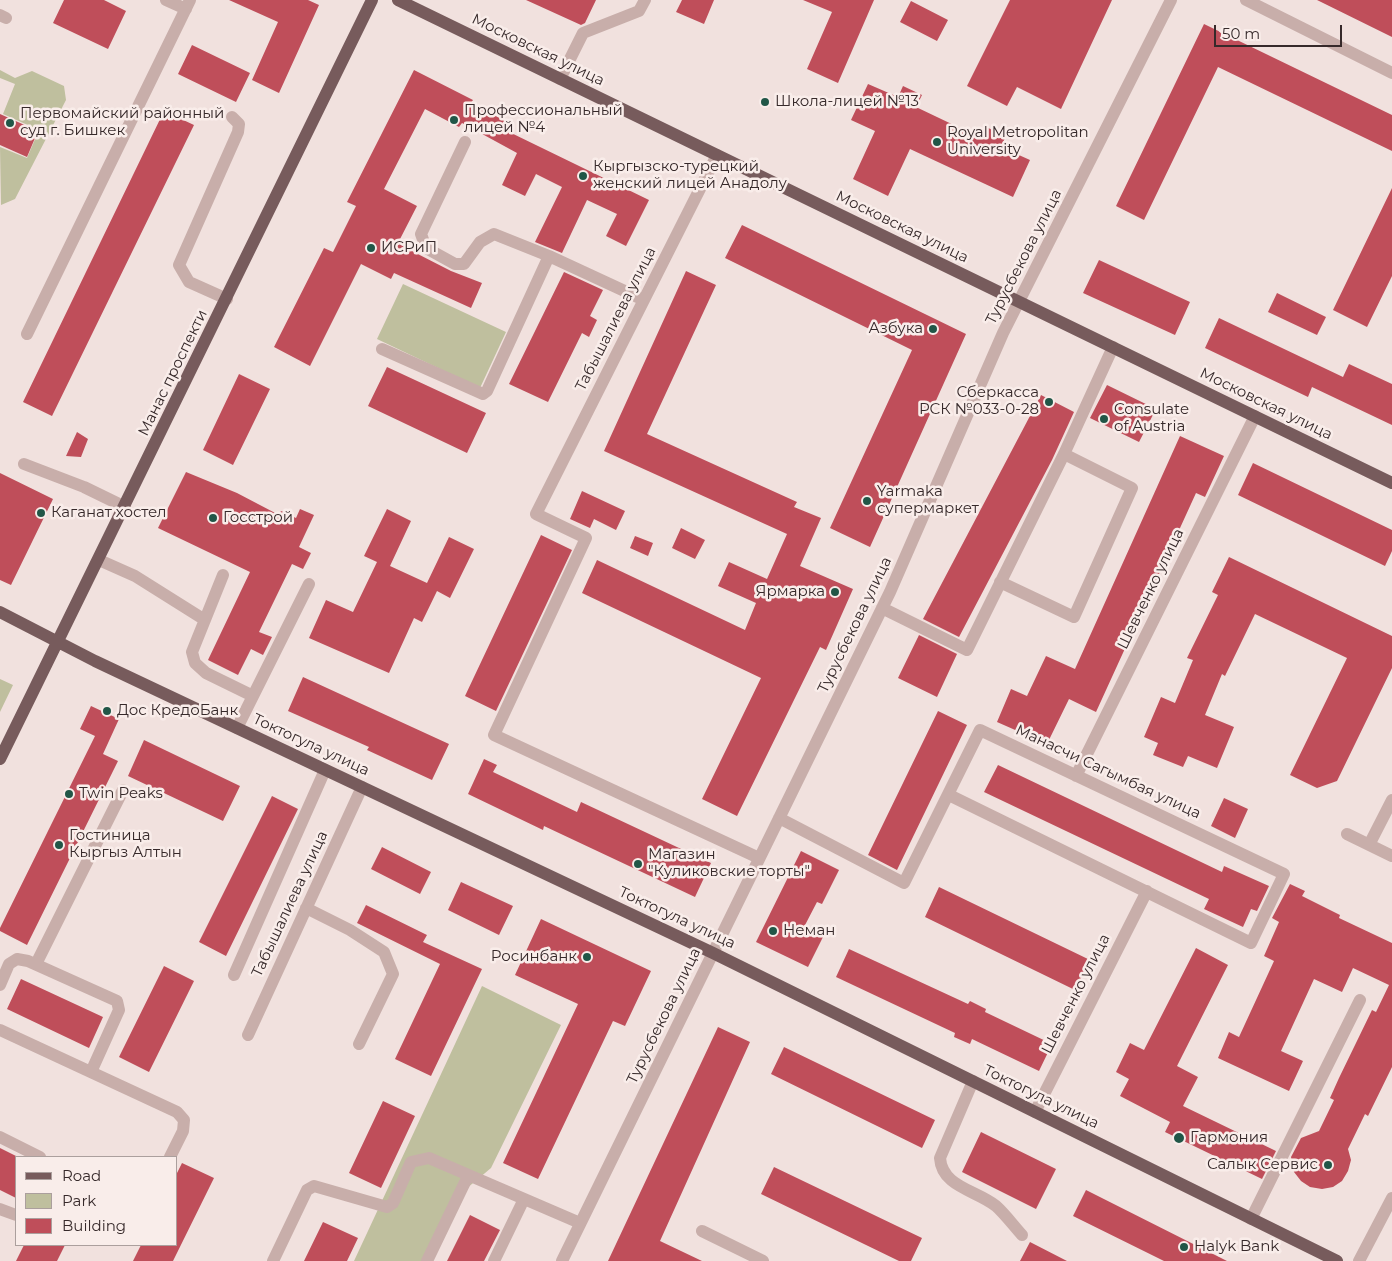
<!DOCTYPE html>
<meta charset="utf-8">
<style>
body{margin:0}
#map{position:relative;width:1392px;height:1261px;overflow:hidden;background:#f1e1de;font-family:Montserrat,sans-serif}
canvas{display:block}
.legend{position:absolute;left:15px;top:1156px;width:162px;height:90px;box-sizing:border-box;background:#f9edea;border:1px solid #ab9f9d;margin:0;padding:6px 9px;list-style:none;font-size:15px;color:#36292a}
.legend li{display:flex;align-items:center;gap:10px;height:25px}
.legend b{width:25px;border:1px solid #ab9f9d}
.scale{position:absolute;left:1214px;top:25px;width:128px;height:22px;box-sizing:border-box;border:2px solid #36292a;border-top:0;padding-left:6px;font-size:15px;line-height:18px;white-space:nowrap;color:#36292a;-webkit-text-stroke:4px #f9edea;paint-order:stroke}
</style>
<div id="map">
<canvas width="1392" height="1261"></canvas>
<ul class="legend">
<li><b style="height:6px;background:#775b5c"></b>Road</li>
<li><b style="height:14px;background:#bfbf9e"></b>Park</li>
<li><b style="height:14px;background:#bf4e5a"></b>Building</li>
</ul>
<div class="scale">50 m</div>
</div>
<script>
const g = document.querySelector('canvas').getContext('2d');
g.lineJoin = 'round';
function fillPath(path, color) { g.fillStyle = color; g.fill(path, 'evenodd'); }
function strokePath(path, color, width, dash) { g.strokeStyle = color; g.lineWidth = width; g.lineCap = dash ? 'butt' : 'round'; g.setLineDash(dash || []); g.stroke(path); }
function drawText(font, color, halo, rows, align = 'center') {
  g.font = font + ' Montserrat,sans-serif'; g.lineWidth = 5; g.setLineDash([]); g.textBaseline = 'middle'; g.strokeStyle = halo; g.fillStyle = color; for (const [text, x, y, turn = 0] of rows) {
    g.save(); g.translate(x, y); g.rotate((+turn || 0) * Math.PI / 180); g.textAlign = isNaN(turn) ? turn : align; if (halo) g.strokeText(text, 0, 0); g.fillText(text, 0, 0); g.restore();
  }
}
fillPath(new Path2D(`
 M0 70 15 78 32 71 64 86 66 100 15 199 1 205 0 147 27 158 39 130 3 114 15 84 0 78Z
 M403 284 506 332 480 388 377 339Z
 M0 679 13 685 0 712Z
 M482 986 561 1025 491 1168 460 1194 427 1261H354Z`), '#bfbf9e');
fillPath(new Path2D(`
 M64 0H104L126 11 108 49 53 23Z
 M229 0H308L319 5 279 93 252 80 278 22Z
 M526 0H596L585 23 581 25Z
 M682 0H714L704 24 676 12Z
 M803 0H874L838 83 807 69 832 12Z
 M1010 0H1112L1061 109 1017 87 1007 106 967 86Z
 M1317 0H1392V37Z
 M911 1 948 20 937 41 900 22Z
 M1204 24 1392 115V151L1218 67 1144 220 1116 206Z
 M192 45 250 73 236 102 178 74Z
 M414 70 473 100 471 103 507 122 503 129 649 200 626 246 606 236 617 214 587 200 562 253 535 242 562 187 536 174 525 196 502 185 517 153 462 123 459 127 425 109 384 189 417 206 399 241 408 245 406 248 451 271 482 283 471 308 394 273 391 279 361 264 310 366 274 347 324 248 333 252 356 206 347 202Z
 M868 84 898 97 903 86 922 95 916 107 981 138 986 127 1006 136 1001 147 1030 160 1013 197 910 149 888 196 853 179 875 131 851 120Z
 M164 111 194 125 52 416 23 402Z
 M0 114 38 131 27 157 0 145Z
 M1392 188V276L1367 327 1333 310Z
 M742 225 966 334 870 547 830 528 912 350 725 258Z
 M1099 260 1190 302 1175 335 1083 293Z
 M686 271 716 285 647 434 797 502 794 507 821 518 800 566 853 589 826 650 820 647 737 816 702 799 761 678 582 593 597 560 745 630 756 603 718 586 729 562 767 579 787 534 604 451Z
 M564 272 603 290 590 316 597 320 589 337 582 333 548 402 509 384Z
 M1277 293 1326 317 1317 335 1268 312Z
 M1219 318 1343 377 1349 364 1392 384V425L1312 387 1308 397 1205 348Z
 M387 367 486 413 467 453 368 406Z
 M239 374 270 389 233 465 203 450Z
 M1107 385 1156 409 1139 442 1090 418Z
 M1041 395 1074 412 1052 460 959 637 923 619Z
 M77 432 88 439 81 457 66 456Z
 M1180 436 1224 456 1205 497 1196 493 1096 712 1069 699 1047 744 997 722 1011 689 1027 696 1046 656 1075 669Z
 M1253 463 1392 530V551L1385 566 1238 495Z
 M186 472 237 493 279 515 281 511 296 518 300 509 314 515 299 547 311 553 303 569 292 564 259 632 272 637 263 655 251 649 238 675 208 660 250 572 158 528Z
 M0 473 53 499 11 585 0 580Z
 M582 491 625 511 616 530 594 519 590 528 570 519Z
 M387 509 411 521 390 566 427 583 449 537 474 549 450 598 437 591 422 622 414 618 389 673 309 638 326 600 353 612 377 562 364 556Z
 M681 528 705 540 695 559 672 548Z
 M541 535 572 550 496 711 465 696Z
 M635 536 653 543 648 556 630 548Z
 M1229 557 1392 636V668L1337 781 1317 788 1290 775 1347 658 1255 614 1225 676 1222 674 1205 715 1234 727 1217 768 1188 756 1183 767 1153 755 1158 743 1144 737 1161 697 1175 703 1193 660 1187 658 1218 595 1212 592Z
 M919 635 957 654 937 697 898 678Z
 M303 677 449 744 432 780 367 750 369 747 288 711Z
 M91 706 119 719 103 754 118 761 27 945 0 931V928L95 736 80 729Z
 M938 711 967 725 897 870 868 855Z
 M144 740 240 786 223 821 128 776Z
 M484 759 497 765 493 772 577 812 581 802 711 863 695 897 544 826 543 830 468 794Z
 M998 765 1222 872 1224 866 1269 886 1257 911 1251 909 1243 927 1204 909 1209 899 984 792Z
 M272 796 298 809 226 956 199 942Z
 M1224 798 1248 809 1235 838 1211 826Z
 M382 847 431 872 420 894 371 869Z
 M801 851 839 870 822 904 817 902 804 927 823 937 808 967 756 942Z
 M461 882 513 906 499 935 448 910Z
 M1290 884 1305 891 1302 896 1340 915 1339 918 1392 943V1067L1368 1116 1365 1114 1348 1149 1351 1160 1348 1171 1342 1181 1333 1187 1322 1189 1310 1187 1301 1181 1294 1172 1291 1157 1301 1138 1319 1131 1334 1100 1330 1098 1339 1078 1372 1010 1376 1012 1389 985 1353 968 1342 992 1314 979 1281 1051 1303 1061 1289 1091 1218 1058 1229 1032 1239 1037 1274 961 1264 956 1279 922 1272 918Z
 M939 887 1090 960 1075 990 925 917Z
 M366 905 427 935 423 942 482 969 431 1076 395 1059 440 964 357 923Z
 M541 919 651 971 625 1026 613 1021 538 1179 503 1163 578 1004 515 975Z
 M1196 948 1228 965 1177 1066 1198 1077 1183 1106 1276 1151 1262 1179 1165 1132 1170 1122 1120 1096 1129 1079 1116 1072 1130 1043 1144 1050Z
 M849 949 968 1004 970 1001 986 1009 985 1012 1052 1044 1039 1071 972 1039 970 1044 954 1037 955 1033 836 977Z
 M164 966 194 981 149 1072 119 1057Z
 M21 979 103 1017 89 1048 7 1009Z
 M718 1027 750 1042 660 1241 702 1261H608Z
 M784 1047 935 1120 922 1148 771 1074Z
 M383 1101 415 1116 381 1188 349 1173Z
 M981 1132 1056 1169 1036 1209 962 1172Z
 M0 1148 16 1156V1198L0 1190Z
 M182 1163 214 1178 173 1261H133L141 1245H176V1175Z
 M774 1167 922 1238 911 1261H899L761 1194Z
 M1086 1190 1227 1261H1164L1073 1216Z
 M470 1215 500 1230 484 1261H447Z
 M323 1222 358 1238 347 1261H304Z
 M1030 1242 1067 1261H1020Z
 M24 1245H65L57 1261H16Z`), '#bf4e5a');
strokePath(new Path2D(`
 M166 0 186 9
 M1246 0 1392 73
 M0 15 6 18
 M560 79 583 33 639 11 645 0
 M465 142 421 234 426 248 455 264H464L480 242 494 234 549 256 644 300
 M717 155 536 514 586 538 494 735 759 858
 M227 299 189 282 179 265 238 132 239 124 232 117
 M27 334 190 0
 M382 349 483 394 487 391 549 256
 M24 464 84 487 125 507
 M99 560 135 576 205 620
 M223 575 192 652 195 663 206 673 253 696
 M1000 582 1074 617 1132 488 1064 454
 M882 608 967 650 1064 454 1113 347
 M237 728 309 584
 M1076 776 1255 416
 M779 818 904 883 980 730 1284 874 1251 943 949 795
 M1347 834 1392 856
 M1369 845 1392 800
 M306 908 350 930 384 952 393 974 359 1044
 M36 964 123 790
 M234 975 325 770
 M0 985 9 964 17 959 28 961 117 1001 119 1010 91 1072
 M0 1030 177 1112 184 1120 183 1131 170 1157
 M248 1035 362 787
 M973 1081 940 1158C942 1187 976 1190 996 1206 1005 1214 1013 1225 1022 1235
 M1035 1112 1147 891
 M0 1137 40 1157
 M0 1209 16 1215
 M1251 1219 1360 1000
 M702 1231 763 1261
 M273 1261 307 1190 314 1186 387 1207 393 1203 411 1162 429 1158 580 1223
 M427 1261 468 1176
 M494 1261 524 1199
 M562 1261 890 592 1003 333 1171 0
 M1359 1261 1392 1198`), '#c8aeaa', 12);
strokePath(new Path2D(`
 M398 0 1392 483
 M0 612 95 661 713 953 1337 1261
 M0 759 372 0`), '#775b5c', 12);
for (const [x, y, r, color] of [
 [765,102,5,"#215647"],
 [454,120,5,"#215647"],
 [10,123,5,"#215647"],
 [937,142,5,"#215647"],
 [583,176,5,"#215647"],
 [371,248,5,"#215647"],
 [933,329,5,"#215647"],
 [1049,402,5,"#215647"],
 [1104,419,5,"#215647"],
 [867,501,5,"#215647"],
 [41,513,5,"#215647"],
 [213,518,5,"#215647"],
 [835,592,5,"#215647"],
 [107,711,5,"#215647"],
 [69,794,5,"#215647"],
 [59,845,5,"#215647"],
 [638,864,5,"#215647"],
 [773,931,5,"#215647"],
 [587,957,5,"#215647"],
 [1179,1138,6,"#215647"],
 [1328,1165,5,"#215647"],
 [1184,1247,5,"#215647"]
]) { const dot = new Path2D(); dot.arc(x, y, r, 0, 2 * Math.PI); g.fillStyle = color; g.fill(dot); strokePath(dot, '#f9edea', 2); }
drawText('15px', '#36292a', '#f9edea', [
 ["Московская улица",538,50,26],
 ["Московская улица",902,227,26],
 ["Турусбекова улица",1024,257,-63],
 ["Табышалиева улица",616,319,-63],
 ["Манас проспекти",173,373,-64],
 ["Московская улица",1266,404,26],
 ["Шевченко улица",1151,589,-64],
 ["Турусбекова улица",855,625,-64],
 ["Токтогула улица",311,745,25],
 ["Манасчи Сагымбая улица",1108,772,25],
 ["Табышалиева улица",290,904,-65],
 ["Токтогула улица",677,918,25],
 ["Шевченко улица",1076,994,-63],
 ["Турусбекова улица",664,1016,-64],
 ["Токтогула улица",1041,1097,26]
]);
drawText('15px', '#36292a', '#f9edea', [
 ["Школа-лицей №13",775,102],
 ["Профессиональный",464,111],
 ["лицей №4",464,128],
 ["Первомайский районный",20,114],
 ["суд г. Бишкек",20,131],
 ["Royal Metropolitan",947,133],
 ["University",947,150],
 ["Кыргызско-турецкий",593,167],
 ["женский лицей Анадолу",593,184],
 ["ИСРиП",381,248],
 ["Азбука",923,329,"right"],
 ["Сберкасса",1039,393,"right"],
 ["РСК №033-0-28",1039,410,"right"],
 ["Consulate",1114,410],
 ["of Austria",1114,427],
 ["Yarmaka",877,492],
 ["супермаркет",877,509],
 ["Каганат хостел",51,513],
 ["Госстрой",223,518],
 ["Ярмарка",825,592,"right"],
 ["Дос КредоБанк",117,711],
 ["Twin Peaks",79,794],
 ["Гостиница",69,836],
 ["Кыргыз Алтын",69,853],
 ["Магазин",648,855],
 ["\"Куликовские торты\"",648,872],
 ["Неман",783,931],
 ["Росинбанк",577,957,"right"],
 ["Гармония",1190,1138],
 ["Салык Сервис",1318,1165,"right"],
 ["Halyk Bank",1194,1247]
], 'left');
</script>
